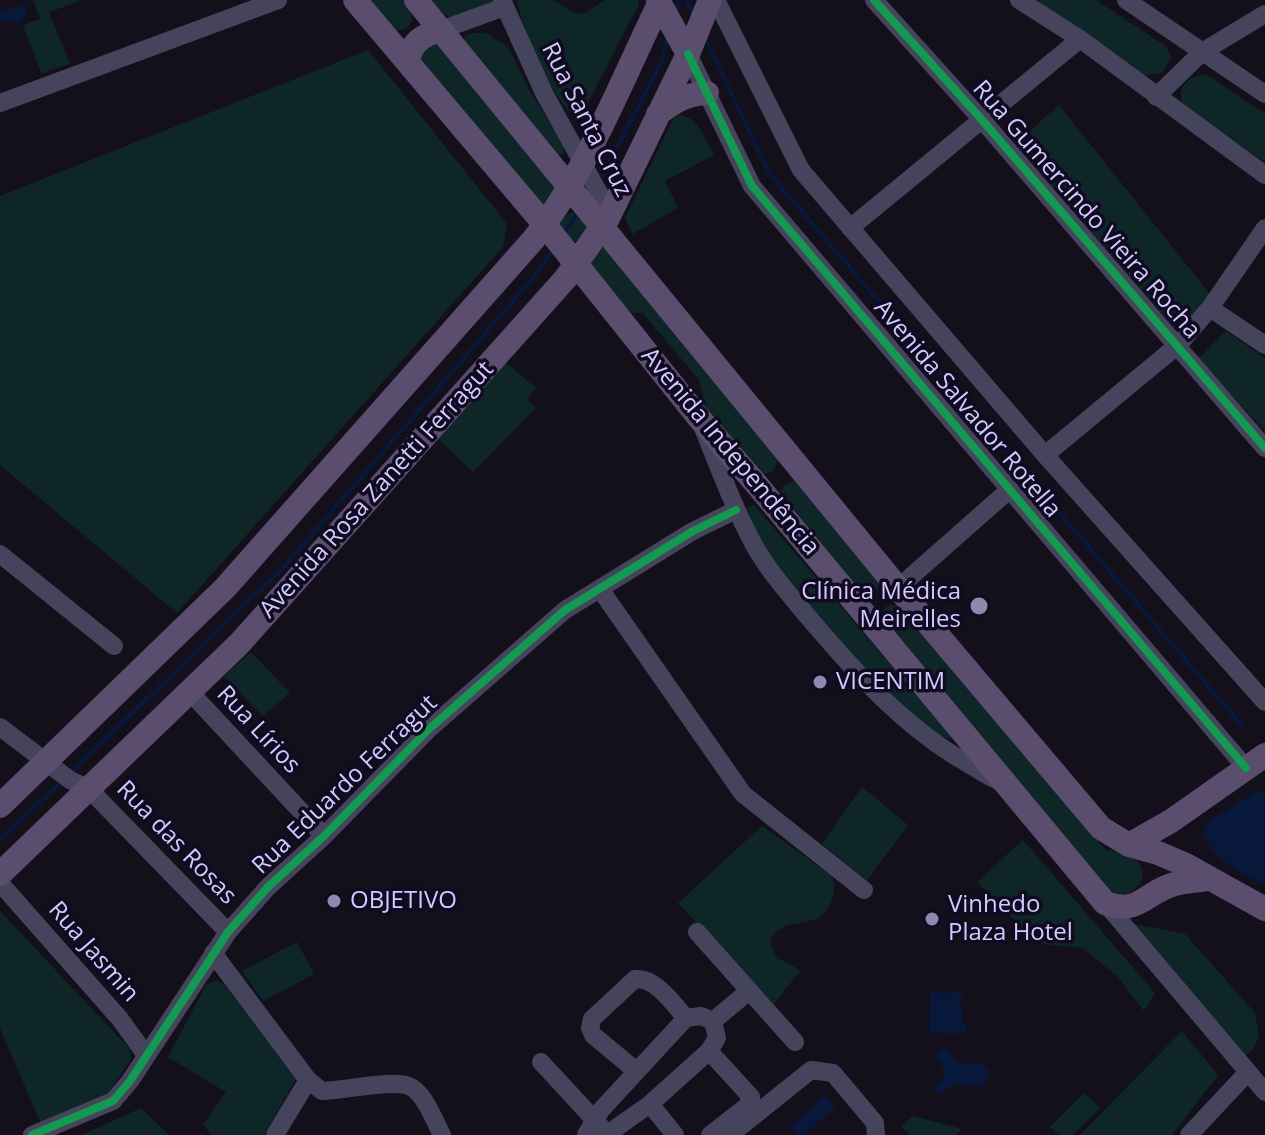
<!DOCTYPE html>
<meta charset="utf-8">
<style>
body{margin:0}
canvas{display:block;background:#13101b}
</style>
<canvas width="1265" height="1135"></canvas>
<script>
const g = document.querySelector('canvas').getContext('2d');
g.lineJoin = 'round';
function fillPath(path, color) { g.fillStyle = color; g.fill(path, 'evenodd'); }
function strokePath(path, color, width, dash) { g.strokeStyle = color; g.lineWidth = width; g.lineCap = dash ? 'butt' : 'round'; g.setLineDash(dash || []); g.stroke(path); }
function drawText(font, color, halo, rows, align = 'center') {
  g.font = font + ' "Open Sans",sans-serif'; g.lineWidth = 7; g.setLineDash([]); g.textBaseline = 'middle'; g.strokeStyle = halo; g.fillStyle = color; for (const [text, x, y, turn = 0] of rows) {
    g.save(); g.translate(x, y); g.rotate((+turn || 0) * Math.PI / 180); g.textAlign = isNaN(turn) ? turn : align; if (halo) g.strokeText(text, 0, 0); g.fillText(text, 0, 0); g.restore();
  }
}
fillPath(new Path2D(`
 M33 0H83L49 12 70 64 41 73 23 25 40 19Z
 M366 0H403L410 9 412 21 407 28 395 31Z
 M429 0H493L492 5C459 17 455 28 429 0Z
 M517 0H553L576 14 585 13 605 0H638L639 4 585 108 577 112 567 110 539 69 526 34Z
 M1033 0H1096L1167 47 1171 58 1162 73 1144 76Z
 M473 33H486L509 48 528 88 564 146V153L557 156 463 40 467 35Z
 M427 42 440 45 555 186 554 192 543 206 416 54Z
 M368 50 507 224 503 247 177 613 0 465V196Z
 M1206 74 1265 114V162L1182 104C1178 85 1187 77 1206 74Z
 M1059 105 1210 294 1182 328H1173L1013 146Z
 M675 115C698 114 704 138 714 155L665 181 678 208 632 234 625 218Z
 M559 227a14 14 0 1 1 28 0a14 14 0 1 1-28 0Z
 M604 246 777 457V463L772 472 762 475 709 418 699 380 643 313 623 312 589 273 592 254Z
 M1226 331 1265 358V431L1198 359Z
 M505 362 536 388 527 399 536 408 473 472 438 439Z
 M792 481 797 482 877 577 878 586 872 596 861 598 779 497 783 486Z
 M754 505 954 739C914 739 791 590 766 554 758 541 753 523 747 508Z
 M890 605 904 607 1105 849C1115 853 1129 852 1137 861 1154 880 1132 894 1115 897L880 617 885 608Z
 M251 652 290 693 263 716 224 676Z
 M862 787 908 825 867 880 822 844Z
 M762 826 832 876C838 894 830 917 809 921 799 924 788 923 779 930 775 932 773 936 770 939 775 965 783 957 800 971L774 1004 678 903Z
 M1023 840 1155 993 1144 1011 1118 977 1083 948 1037 943 977 882Z
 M0 911 129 1048 131 1059 105 1098 41 1124 0 1028Z
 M1129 923 1185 934 1255 1013 1259 1036 1254 1048 1244 1057Z
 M297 942 314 974 263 1001 242 971Z
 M216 980 225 985 296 1079 264 1135H212L203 1125 226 1092 168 1057 206 985Z
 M1182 1031 1218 1075 1172 1135H1080Z
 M1084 1093 1100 1108 1073 1135H1059L1050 1127Z
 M141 1108 169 1135H82Z
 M913 1116 962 1129 956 1135H910L901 1127Z`), '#0f2628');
fillPath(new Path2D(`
 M26 4 27 14 17 24 0 19V12Z
 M1259 790 1265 796V885C1243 872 1208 858 1203 831L1208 822Z
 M957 990 964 996 959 1004 963 1015 961 1020 967 1026 966 1031 961 1034 929 1032 930 993H953Z
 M942 1049 949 1052 961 1064 978 1063 987 1068 989 1074 983 1087 955 1084 937 1094 932 1087 944 1078 943 1067 936 1057 937 1052Z
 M825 1095 835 1107 804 1135H799L790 1127Z`), '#08183b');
strokePath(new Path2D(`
 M686 0 694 16
 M675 12 679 0
 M705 38 769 173 1242 726
 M600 180 661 63 668 36
 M564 233 580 210
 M71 772 283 568 538 272 553 250
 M0 840 62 781`), '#08183b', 4);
strokePath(new Path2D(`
 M502 0 544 93 604 202 608 218
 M716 0 801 170 1045 455 1265 702
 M874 0 983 121 1265 448
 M1019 0 1080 39 1265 175
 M1126 0 1265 94
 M441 30 504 7
 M688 54 752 186 1246 768
 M1156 97 1202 52 1265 14
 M0 103 278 0
 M850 228 1080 39
 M1210 308 1265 345
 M703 428C719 468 734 508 754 545 769 572 790 595 809 618 855 672 903 726 965 762 978 769 987 777 1002 782
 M1045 455 1178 345 1210 308 1265 228
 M0 554 114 646
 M898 588 1009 490
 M600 589 743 794 864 890
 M190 692 324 836
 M0 727 70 780 89 789 228 932
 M0 883 120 1019 146 1055
 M1105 903 1265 1092
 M697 932 795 1042
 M213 953 308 1080 322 1091C343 1091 395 1078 411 1087 426 1096 434 1120 442 1135
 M713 1021 749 991
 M709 1051 751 1097 747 1106 710 1135
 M541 1062 602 1128
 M635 1070 593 1035 590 1028 592 1019 635 979C656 977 673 1004 686 1018
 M650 1104 675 1135
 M32 1135 113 1101 130 1081 228 932 268 887 324 836 429 729 565 610 693 531 736 510
 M275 1135 308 1080
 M586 1135 601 1110 686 1018 701 1016 713 1021 717 1038 709 1051 650 1104 606 1135
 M730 1135 811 1070 833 1073 875 1123 876 1135
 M1189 1135 1248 1072`), '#46445c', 18);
strokePath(new Path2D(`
 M355 0 545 225 699 418 758 486 1105 903C1139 916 1146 891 1175 884 1185 881 1197 881 1207 879
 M416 0 898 588 1101 828 1129 845 1158 853 1186 865 1265 909
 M658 0 688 54
 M408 63C410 43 422 35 441 30
 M658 114C674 101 687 94 707 93
 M0 806 225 588 533 240C587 171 621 82 659 4
 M1129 845 1171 821 1265 755
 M0 874 239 644 566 278 608 218 688 54 710 0`), '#5a4d6e', 24);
strokePath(new Path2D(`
 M874 0 983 121 1265 448
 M688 54 752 186 1246 768
 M32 1135 113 1101 130 1081 228 932 268 887 324 836 429 729 565 610 693 531 736 510`), '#139951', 8);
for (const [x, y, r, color] of [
 [979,606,10,"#8f89af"],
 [820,682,8,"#8f89af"],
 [334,901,8,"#8f89af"],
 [932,919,8,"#8f89af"]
]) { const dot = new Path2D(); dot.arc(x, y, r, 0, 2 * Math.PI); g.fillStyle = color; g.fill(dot); strokePath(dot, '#100b20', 3); }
drawText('24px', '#d2caff', '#100b20', [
 ["Rua Santa Cruz",586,120,63],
 ["Rua Gumercindo Vieira Rocha",1086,210,49],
 ["Avenida Salvador Rotella",967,409,50],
 ["Avenida Independência",730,452,50],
 ["Avenida Rosa Zanetti Ferragut",377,490,-48],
 ["Rua Lírios",258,730,47],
 ["Rua Eduardo Ferragut",345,785,-44],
 ["Rua das Rosas",176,843,46],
 ["Rua Jasmin",93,952,49]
]);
drawText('24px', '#d2caff', '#100b20', [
 ["Clínica Médica",961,592,"right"],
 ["Meirelles",961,620,"right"],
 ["VICENTIM",836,682],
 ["OBJETIVO",350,901],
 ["Vinhedo",948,905],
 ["Plaza Hotel",948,933]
], 'left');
</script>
